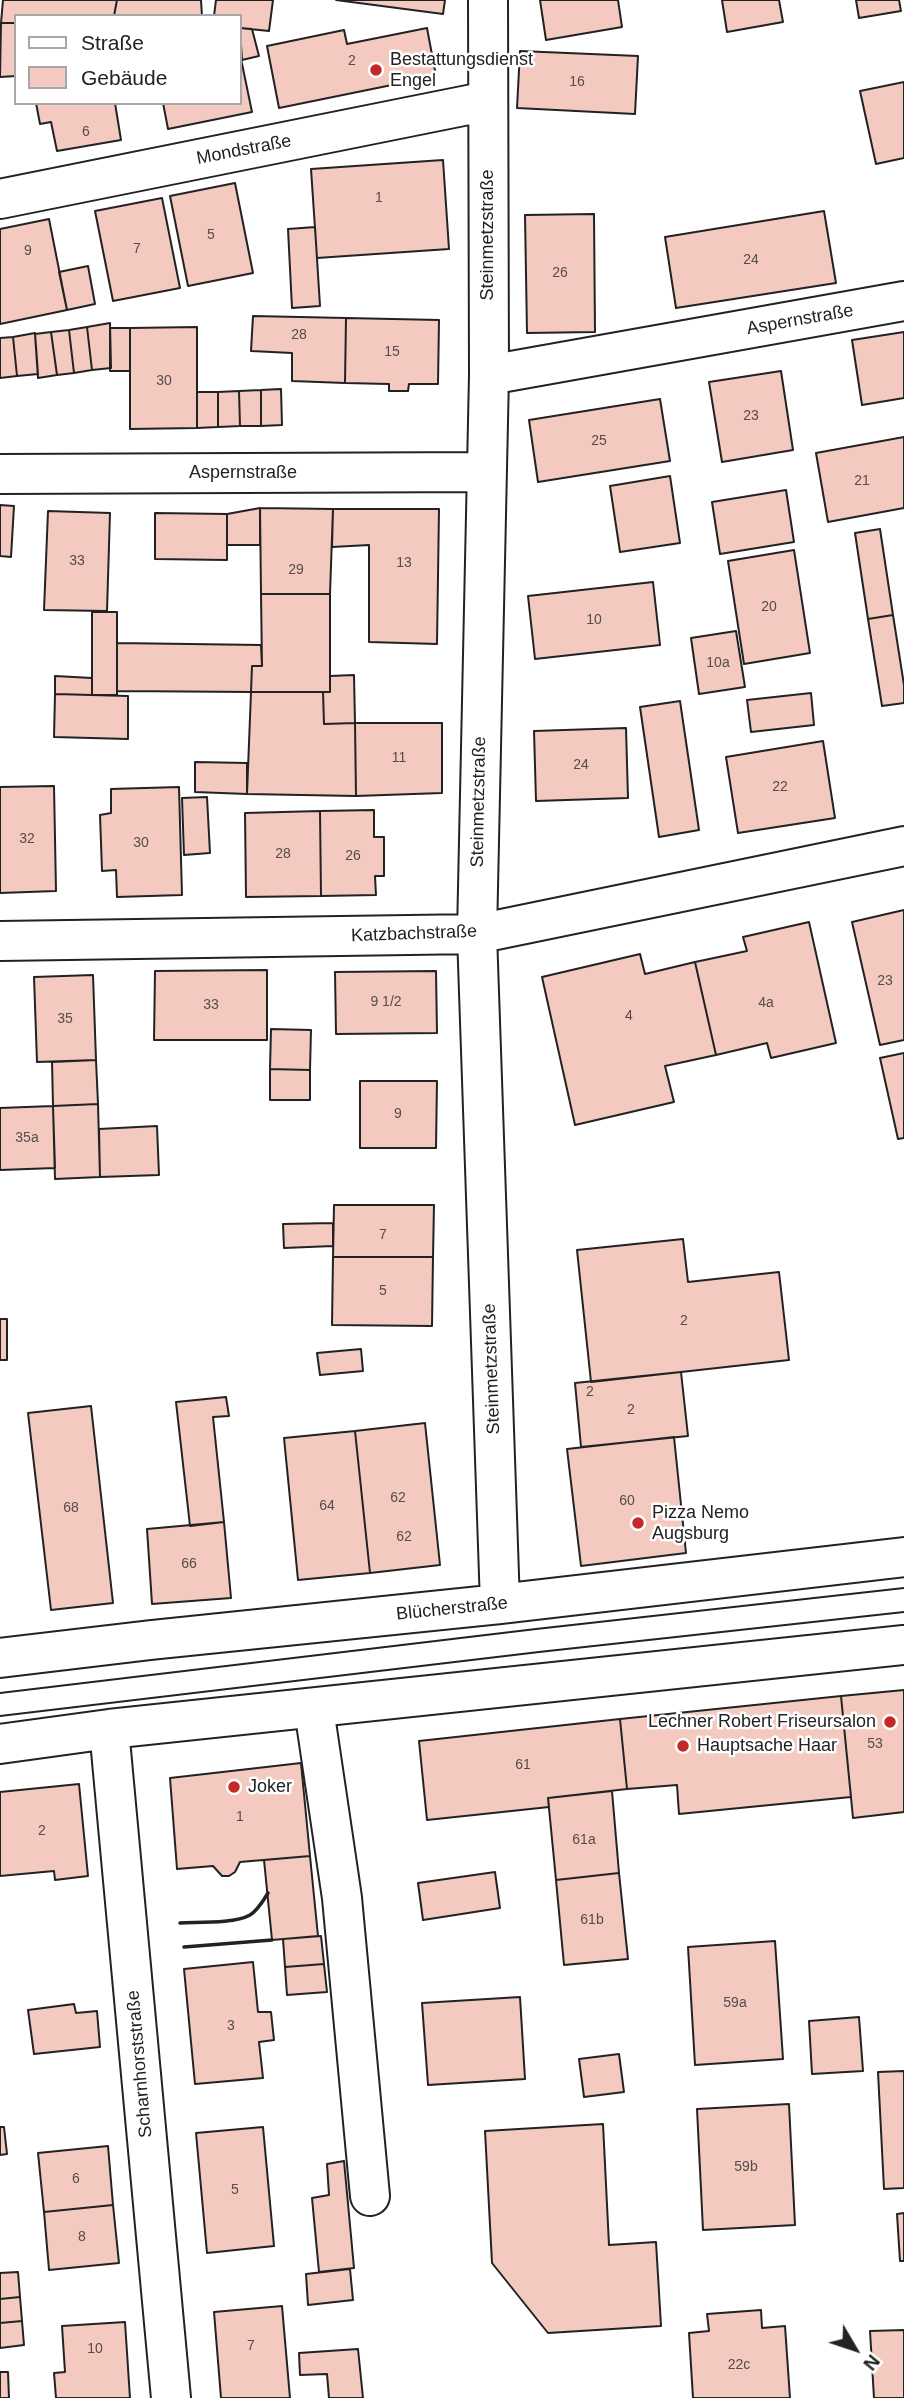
<!DOCTYPE html>
<meta charset="utf-8">
<style>
body{margin:0}
#map{position:relative;width:904px;height:2398px;overflow:hidden;background:#fff;font-family:Arial,sans-serif}
canvas{display:block}
.legend{position:absolute;left:14px;top:14px;width:228px;height:91px;box-sizing:border-box;background:#fff;border:2px solid #a7a7a7;margin:0;padding:9px 12px;list-style:none;font-size:21px;color:#222}
.legend li{display:flex;align-items:center;gap:14px;height:35px}
.legend b{width:35px;border:2px solid #a7a7a7}
.north{position:absolute;left:820px;top:2314px;width:70px;height:70px;-webkit-text-stroke:5px #fff;paint-order:stroke;rotate:129deg;font-size:19px;font-weight:700;line-height:28px;text-align:center;color:#222}
.north::after{content:'';display:block;margin:auto;width:24px;height:32px;background:#222;clip-path:polygon(50% 0,100% 100%,50% 72%,0 100%)}
</style>
<div id="map">
<canvas width="904" height="2398"></canvas>
<ul class="legend">
<li><b style="height:9px;background:#fff"></b>Straße</li>
<li><b style="height:19px;background:#f3c9c0"></b>Gebäude</li>
</ul>
<div class="north">N</div>
</div>
<script>
const g = document.querySelector('canvas').getContext('2d');
g.lineJoin = 'round';
function fillPath(path, color) { g.fillStyle = color; g.fill(path, 'evenodd'); }
function strokePath(path, color, width, dash) { g.strokeStyle = color; g.lineWidth = width; g.lineCap = dash ? 'butt' : 'round'; g.setLineDash(dash || []); g.stroke(path); }
function drawText(font, color, halo, rows, align = 'center') {
  g.font = font + ' Arial,sans-serif'; g.lineWidth = 5; g.setLineDash([]); g.textBaseline = 'middle'; g.strokeStyle = halo; g.fillStyle = color; for (const [text, x, y, turn = 0] of rows) {
    g.save(); g.translate(x, y); g.rotate((+turn || 0) * Math.PI / 180); g.textAlign = isNaN(turn) ? turn : align; if (halo) g.strokeText(text, 0, 0); g.fillText(text, 0, 0); g.restore();
  }
}
const building = new Path2D(`
 M3 0H117L114 16H16V23H1Z
 M117 0H201L202 16H114Z
 M216 0H273L269 31 240 28V16H214Z
 M336 0H445L443 14Z
 M540 0H618L622 27 546 40Z
 M722 0H779L783 22 727 32Z
 M856 0H899L901 11 859 18Z
 M1 23H16V76L0 77Z
 M240 28 252 29 259 56 242 60Z
 M427 28 436 76 279 108 267 46 344 30 347 44Z
 M520 51 638 56 635 114 517 108Z
 M240 54 252 112 168 129 163 103H240Z
 M904 82V158L876 164 860 91Z
 M36 103H115L121 140 57 151 51 122 40 124Z
 M443 160 449 249 317 258 311 169Z
 M235 183 253 273 188 286 170 196Z
 M162 198 180 288 113 301 95 211Z
 M824 211 836 283 676 308 665 237Z
 M594 214 595 332 527 333 525 215Z
 M49 219 67 310 0 324V229Z
 M315 227 320 306 292 308 288 229Z
 M88 266 95 304 67 310 59 272Z
 M253 316 346 318 345 383 292 381V353L251 351Z
 M346 318 439 320 438 384H409L408 391H389V384L345 383Z
 M110 323 111 368 92 370 87 327Z
 M87 327 92 370 74 373 69 330Z
 M197 327V428L130 429V328Z
 M110 328H130V371H110Z
 M69 330 74 373 57 375 51 332Z
 M51 332 57 375 38 378 35 334Z
 M904 332V398L862 405 852 340Z
 M35 333 38 374 17 376 13 337Z
 M13 337 17 376 0 378V338Z
 M781 371 793 450 722 462 709 382Z
 M281 389 282 425 261 426V390Z
 M261 390V426H240L239 391Z
 M239 391 240 426 218 427V392Z
 M197 392H218V427L197 428Z
 M660 399 670 461 538 482 529 420Z
 M904 437V508L828 522 816 453Z
 M670 476 680 543 620 552 610 486Z
 M786 490 794 542 720 554 712 502Z
 M0 505 14 506 11 557 0 556Z
 M260 508V545H227V514Z
 M260 508 333 509 330 594H261Z
 M333 509H439L437 644 369 642V545L332 547Z
 M48 511 110 513 107 611 44 610Z
 M155 513 227 514V560L155 559Z
 M880 529 893 615 868 619 855 533Z
 M794 550 810 653 744 664 728 561Z
 M653 582 660 645 535 659 528 596Z
 M261 594H330V692H251L252 666H262Z
 M92 612H117V695H92Z
 M893 615 904 685V703L882 706 868 619Z
 M736 631 745 687 699 694 691 638Z
 M117 643 261 645 262 666H252L251 692 117 691Z
 M354 675 355 723 324 724 323 692H330V676Z
 M55 676 92 678V695L55 694Z
 M251 692H323L324 724 355 723 356 796 247 794Z
 M811 693 814 725 751 732 747 700Z
 M55 694 128 696V739L54 737Z
 M680 701 699 830 659 837 640 707Z
 M355 723H442V793L356 796Z
 M626 728 628 798 536 801 534 731Z
 M823 741 835 818 738 833 726 757Z
 M195 762 247 763V794L195 792Z
 M54 786 56 891 0 893V787Z
 M179 787 182 895 117 897 116 870 102 871 100 815 111 813V789Z
 M207 797 210 853 184 855 182 798Z
 M374 810V837H384V876H375L376 895 321 896 320 811Z
 M320 811 321 896 246 897 245 813Z
 M904 910V1040L880 1045 852 922Z
 M809 922 836 1043 771 1058 767 1043 716 1055 695 962 747 951 743 937Z
 M640 954 645 974 695 962 716 1055 665 1066 674 1102 575 1125 542 977Z
 M267 970V1040H154L155 971Z
 M436 971 437 1033 336 1034 335 972Z
 M93 975 96 1060 37 1062 34 977Z
 M271 1029 311 1030 310 1070 270 1069Z
 M904 1053V1138L898 1139 880 1058Z
 M96 1060 98 1104 53 1106 52 1062Z
 M270 1069 310 1070V1100H270Z
 M360 1081H437L436 1148H360Z
 M98 1104 100 1177 55 1179 53 1106Z
 M53 1106 55 1168 0 1170V1108Z
 M157 1126 159 1175 100 1177 99 1129Z
 M334 1205H434L433 1257H333Z
 M333 1223V1246L284 1248 283 1224Z
 M683 1239 688 1282 779 1272 789 1360 591 1382 577 1250Z
 M333 1257H433L432 1326 332 1325Z
 M0 1319H7V1360H0Z
 M361 1349 363 1371 320 1375 317 1353Z
 M681 1372 688 1436 581 1447 575 1383Z
 M226 1397 229 1416 213 1417 224 1522 190 1526 176 1402Z
 M91 1406 113 1603 51 1610 28 1413Z
 M425 1423 440 1565 370 1573 355 1431Z
 M355 1431 370 1573 298 1580 284 1438Z
 M674 1437 686 1553 581 1566 567 1449Z
 M224 1522 231 1598 152 1604 147 1529Z
 M904 1690V1812L853 1818 841 1696Z
 M841 1696 851 1797 679 1814 677 1785 627 1789 620 1719Z
 M620 1719 627 1789 548 1798 549 1807 427 1820 419 1741Z
 M301 1763 310 1856 240 1862 235 1872 229 1876H222L213 1866 177 1869 170 1778Z
 M79 1784 88 1876 55 1880 54 1871 0 1876V1792Z
 M612 1791 619 1873 556 1880 548 1798Z
 M310 1856 318 1936 272 1940 264 1860Z
 M495 1872 500 1908 423 1920 418 1883Z
 M619 1873 628 1959 564 1965 556 1880Z
 M321 1936 324 1964 285 1967 283 1939Z
 M775 1941 783 2059 695 2065 688 1947Z
 M253 1962 258 2012H271L274 2040 259 2042 263 2078 195 2084 184 1969Z
 M324 1964 327 1992 287 1995 285 1967Z
 M520 1997 525 2079 428 2085 422 2003Z
 M74 2004 76 2013 97 2011 100 2047 34 2054 28 2010Z
 M859 2017 863 2071 812 2074 809 2021Z
 M619 2054 624 2092 584 2097 579 2059Z
 M904 2071V2188L884 2189 878 2072Z
 M789 2104 795 2225 703 2230 697 2109Z
 M603 2124 609 2245 656 2242 661 2326 548 2333 492 2263 485 2131Z
 M0 2127H4L7 2154 0 2155Z
 M263 2127 274 2246 207 2253 196 2133Z
 M108 2146 113 2205 44 2212 38 2153Z
 M344 2161 354 2268 319 2272 312 2198 329 2195 327 2164Z
 M113 2205 119 2263 49 2270 44 2212Z
 M904 2213V2261H900L897 2214Z
 M350 2269 353 2300 308 2305 306 2274Z
 M18 2272 20 2297 0 2299V2273Z
 M20 2297 22 2321 0 2323V2299Z
 M282 2306 290 2398H221L214 2312Z
 M761 2310 762 2328 785 2326 790 2398H693L689 2333 709 2331 707 2314Z
 M22 2321 24 2345 0 2348V2323Z
 M125 2322 130 2398H56L54 2373 65 2372 62 2326Z
 M904 2330V2398H874L870 2331Z
 M358 2349 363 2398H329L327 2374 300 2375 299 2353Z
 M0 2372H8L9 2398H0Z`);
fillPath(building, '#f3c9c0');
strokePath(building, '#222', 2);
const minor = new Path2D(`
 M488 0 489 375 477 934 500 1604
 M0 199 488 101
 M489 375 904 301
 M0 474 485 472
 M0 941 477 934 904 846
 M0 1658 151 1640 500 1604 904 1557
 M314 1709 342 1898 370 2196
 M109 1729 171 2398
 M0 1744 109 1729 904 1645`);
strokePath(minor, '#222', 42);
strokePath(minor, '#fff', 38);
strokePath(new Path2D(`
 M0 1693 536 1629 904 1588
 M0 1716 539 1652 904 1612`), '#222', 2);
strokePath(new Path2D(`
 M180 1923C198 1922 234 1924 250 1915 258 1910 263 1901 268 1893
 M184 1947 272 1940`), '#222', 3.5);
for (const [x, y, r, color] of [
 [376,70,7,"#c62828"],
 [638,1523,7,"#c62828"],
 [890,1722,7,"#c62828"],
 [683,1746,7,"#c62828"],
 [234,1787,7,"#c62828"]
]) { const dot = new Path2D(); dot.arc(x, y, r, 0, 2 * Math.PI); g.fillStyle = color; g.fill(dot); strokePath(dot, '#fff', 2.5); }
drawText('14px', '#564c4a', null, [
 ["2",352,61],
 ["16",577,82],
 ["6",86,132],
 ["1",379,198],
 ["5",211,235],
 ["7",137,249],
 ["9",28,251],
 ["24",751,260],
 ["26",560,273],
 ["28",299,335],
 ["15",392,352],
 ["30",164,381],
 ["23",751,416],
 ["25",599,441],
 ["21",862,481],
 ["33",77,561],
 ["13",404,563],
 ["29",296,570],
 ["20",769,607],
 ["10",594,620],
 ["10a",718,663],
 ["11",399,758],
 ["24",581,765],
 ["22",780,787],
 ["32",27,839],
 ["30",141,843],
 ["28",283,854],
 ["26",353,856],
 ["23",885,981],
 ["9 1/2",386,1002],
 ["4a",766,1003],
 ["33",211,1005],
 ["4",629,1016],
 ["35",65,1019],
 ["9",398,1114],
 ["35a",27,1138],
 ["7",383,1235],
 ["5",383,1291],
 ["2",684,1321],
 ["2",590,1392],
 ["2",631,1410],
 ["62",398,1498],
 ["60",627,1501],
 ["64",327,1506],
 ["68",71,1508],
 ["62",404,1537],
 ["66",189,1564],
 ["53",875,1744],
 ["61",523,1765],
 ["1",240,1817],
 ["2",42,1831],
 ["61a",584,1840],
 ["61b",592,1920],
 ["59a",735,2003],
 ["3",231,2026],
 ["59b",746,2167],
 ["6",76,2179],
 ["5",235,2190],
 ["8",82,2237],
 ["7",251,2346],
 ["10",95,2349],
 ["22c",739,2365]
]);
drawText('18px', '#222', '#fff', [
 ["Bestattungsdienst",390,60],
 ["Engel",390,81],
 ["Pizza Nemo",652,1513],
 ["Augsburg",652,1534],
 ["Lechner Robert Friseursalon",876,1722,"right"],
 ["Hauptsache Haar",697,1746],
 ["Joker",248,1787]
], 'left');
drawText('18px', '#222', '#fff', [
 ["Mondstraße",244,150,-11],
 ["Steinmetzstraße",488,235,-90],
 ["Aspernstraße",800,320,-10],
 ["Aspernstraße",243,473],
 ["Steinmetzstraße",479,802,-89],
 ["Katzbachstraße",414,934,-2],
 ["Steinmetzstraße",492,1369,-92],
 ["Blücherstraße",452,1609,-6],
 ["Scharnhorststraße",140,2064,-95]
]);
</script>
